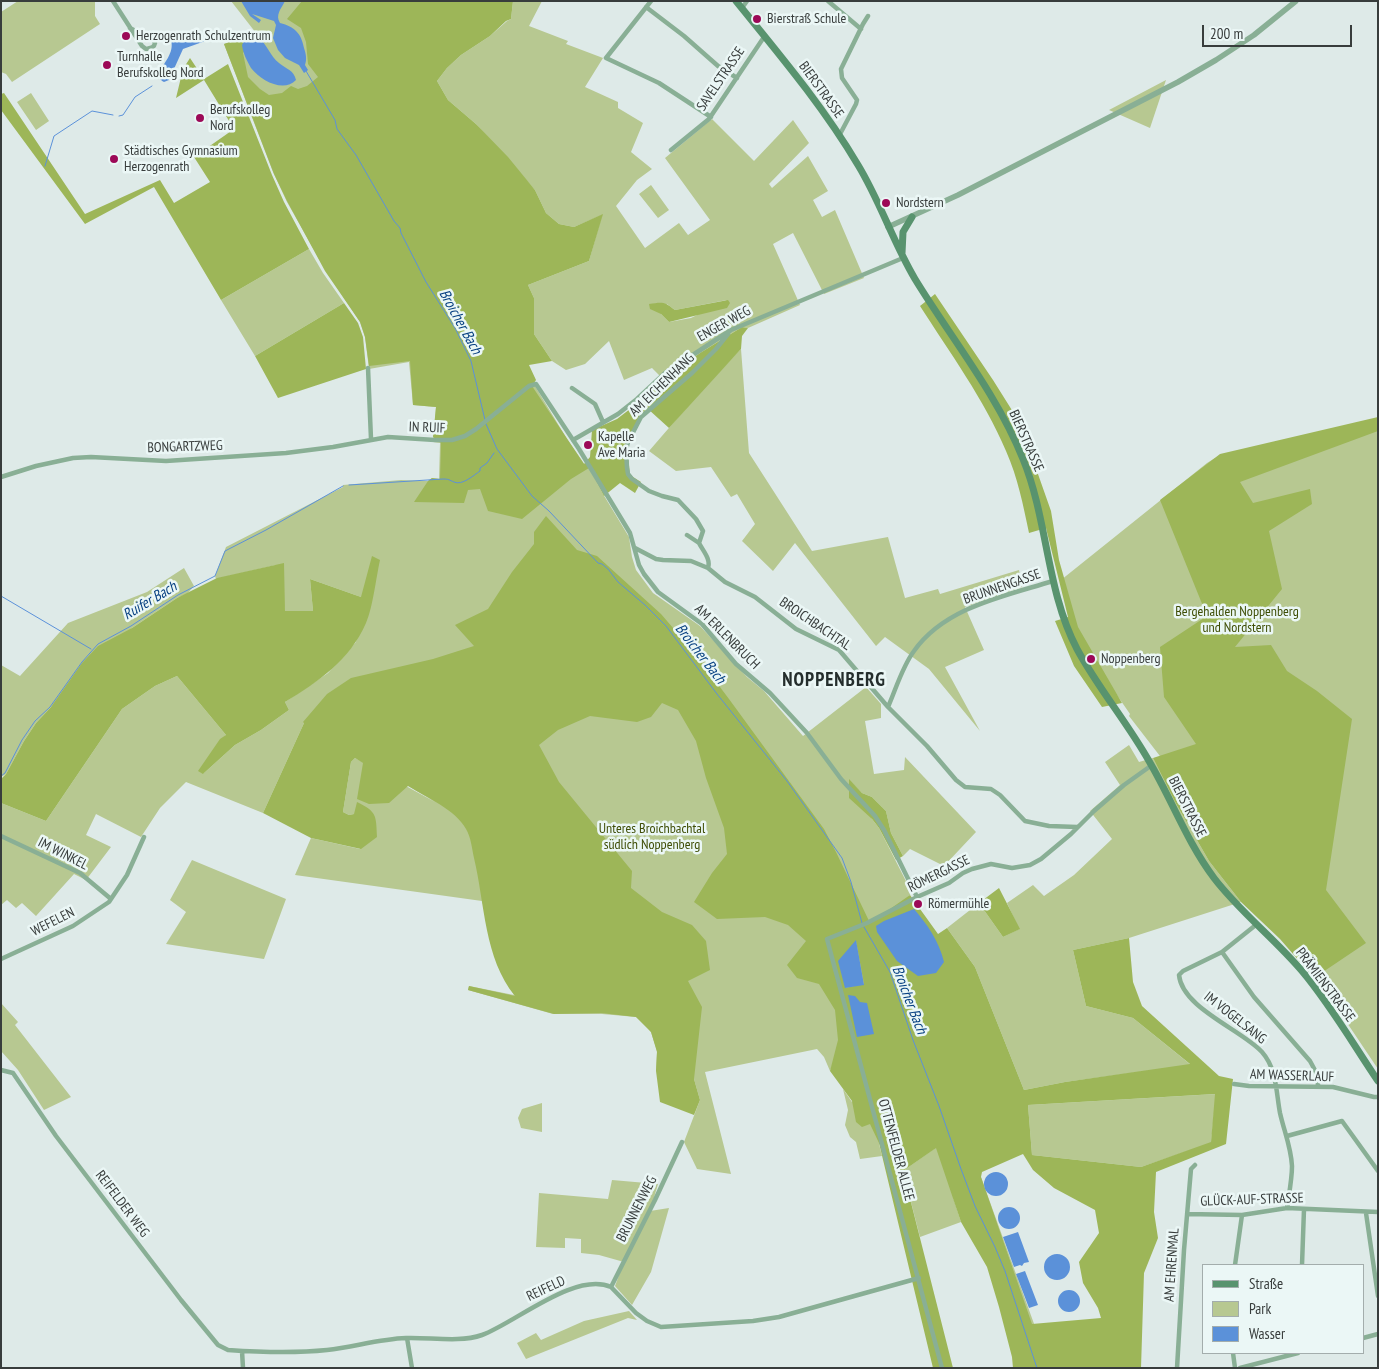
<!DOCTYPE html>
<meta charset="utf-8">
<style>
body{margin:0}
#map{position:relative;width:1379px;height:1369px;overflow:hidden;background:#deeae8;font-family:"PT Sans Narrow",sans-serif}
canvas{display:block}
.frame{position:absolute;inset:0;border:2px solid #383d3c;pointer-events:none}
.legend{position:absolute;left:1202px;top:1264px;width:162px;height:90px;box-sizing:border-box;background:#ebf7f6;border:1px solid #a3adac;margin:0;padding:6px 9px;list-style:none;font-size:15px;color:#383d3c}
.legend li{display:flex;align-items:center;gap:10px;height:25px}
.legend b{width:25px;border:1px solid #a3adac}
.scale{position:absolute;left:1202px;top:25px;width:150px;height:22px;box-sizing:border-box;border:2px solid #383d3c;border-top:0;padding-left:6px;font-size:15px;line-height:18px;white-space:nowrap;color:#383d3c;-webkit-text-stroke:4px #ebf7f6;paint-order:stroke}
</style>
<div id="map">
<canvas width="1379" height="1369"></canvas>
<div class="frame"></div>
<ul class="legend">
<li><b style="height:6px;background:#58936e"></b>Straße</li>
<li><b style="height:14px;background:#b7c891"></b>Park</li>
<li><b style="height:14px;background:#5b91d9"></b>Wasser</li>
</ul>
<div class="scale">200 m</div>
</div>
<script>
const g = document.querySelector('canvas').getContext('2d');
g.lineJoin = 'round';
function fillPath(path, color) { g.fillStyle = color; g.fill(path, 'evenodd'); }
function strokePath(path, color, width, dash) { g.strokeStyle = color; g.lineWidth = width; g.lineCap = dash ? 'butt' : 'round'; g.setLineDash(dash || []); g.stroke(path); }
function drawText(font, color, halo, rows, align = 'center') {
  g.font = font + ' "PT Sans Narrow",sans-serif'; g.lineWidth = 5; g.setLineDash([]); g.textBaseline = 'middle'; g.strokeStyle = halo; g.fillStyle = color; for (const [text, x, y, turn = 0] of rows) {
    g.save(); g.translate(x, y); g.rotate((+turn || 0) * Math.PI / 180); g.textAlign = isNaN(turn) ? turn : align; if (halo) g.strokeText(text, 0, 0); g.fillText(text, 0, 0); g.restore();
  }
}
fillPath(new Path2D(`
 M18 1H95V16L100 24 12 82 6 74 1 72V12Z
 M231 1H309L538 391 567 439 585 465 589 468 603 494 629 537 632 557 636 570 653 593 700 626 747 677 764 691 803 736 866 687 881 704V718L865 721 874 774 904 770 905 757 976 832 944 866 910 849 903 856 891 833 886 811 872 797 862 793 849 780 872 819 879 828 911 891 910 895 907 899 870 924 956 1108 1050 1368 996 1279 953 1197 961 1222 920 1237 903 1171 934 1149 879 1144 882 1156 860 1159 856 1142 850 1137 845 1125 848 1110 843 1089 852 1102 855 1100 832 1066 830 1071 824 1057 817 1049 705 1072 731 1174 697 1169 684 1142 700 1100 694 1079 689 1074 656 1071 657 1051 651 1032 644 1023 636 1017 602 1014H553L468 990 469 986 514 995 504 977 482 901 295 875 311 838 360 849 354 814 349 815 343 812 351 762 355 758 435 802 304 723 263 813 186 782 160 808 141 837 96 814 86 835 111 847 86 880 74 874 36 916 22 903 16 908 7 900 1 905V803L46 821 122 709 155 686 177 676 226 735 203 774 235 745 261 730 289 710 285 702 328 673 356 642 361 597 310 579 313 611H285L276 565 216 579 215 576 226 547 343 487V485L401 480 428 481 432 478 439 479 440 443 433 442 436 407 413 405 409 362 369 369 365 337 360 322 326 271 287 202 273 172 224 44 256 33Z
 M513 1H542L529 26 568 41 566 44 603 58 585 87 618 102V108L643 123 631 152 652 169 637 180 616 206 645 248 679 223 688 235 710 220 665 158 712 119 754 161 793 120 809 143 769 184 772 188 808 156 828 191 813 200 822 217 835 210 864 278 824 294 793 233 773 244 800 305 748 328 742 327 700 353 663 379 652 368 624 380 609 341 585 364 566 370 552 361 534 334V298L528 285 589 261 602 215 574 227 559 224 546 213 535 190 476 124 448 100 437 81 447 68 461 55 490 36 507 21 511 19ZM727 300 691 318 669 322 661 314 667 304 675 310Z
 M1166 80 1150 128 1109 110Z
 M31 93 49 121 36 130 17 102Z
 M651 185 669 210 658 218 639 194Z
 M309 249 323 273 344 303 255 356 221 300Z
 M741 349 749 453 812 551 888 537 905 598 938 589 940 594 1019 570 1022 587 965 607 984 650 945 667 980 731 929 669 885 637 876 646 795 543 773 571 742 541 755 524 737 494 731 497 711 467 676 471 649 451 700 392Z
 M1378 422V1069L1329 996 1163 760 1129 716 1130 714 1101 672 1096 657 1083 643 1070 611 1061 580 1207 463 1215 458Z
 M184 568 194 586 187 594 177 598 132 628 51 707 36 723 24 741 6 774 1 777V665L20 676 68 623 147 592Z
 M1129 745 1139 762 1153 758 1175 802 1209 861 1241 902 1129 938 1073 950 1086 1006 1133 1018 1191 1065 1065 1082 1024 1090 975 967 947 928 979 903 1003 937 1019 929 1007 903 1033 885 1044 896 1074 875 1112 839 1090 811 1120 785 1105 762Z
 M192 860 286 899 264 959 166 944 186 912 170 900Z
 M1 1003 18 1022 15 1025 71 1097 44 1110 18 1070 1 1051Z
 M1216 1094 1211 1143 1141 1167 1032 1155 1028 1105Z
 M542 1103V1132L521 1128 518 1118 522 1109Z
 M612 1180 658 1184 650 1211 669 1208 651 1272 632 1305 615 1286 624 1262 599 1255 581 1253V1239L565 1238V1248L536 1247 539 1193 608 1199Z
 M629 1311 637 1320 628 1318 526 1359 517 1343 536 1333 541 1340 584 1321Z`), '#b7c891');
fillPath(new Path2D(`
 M302 1H513L511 19 506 21 490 36 461 55 447 68 437 81 448 100 476 124 508 157 535 190 546 213 559 224 574 227 603 214 589 261 528 285 534 298V334L552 361 529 365 536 380 532 386 584 464 590 457 592 430 617 419 630 409 663 379 700 353 742 327 748 328 742 336 741 349 669 428 648 409 630 434 628 455 630 475 641 482 635 493 620 483 604 496 589 468 571 479 522 519 488 511 480 489 468 490 464 503 414 502 428 481 432 478 440 479 441 443 433 437 436 407 413 405 410 361 369 366 365 337 360 322 325 271 287 201 274 174 224 44 256 33 243 53 248 77 260 89 269 95 282 93 291 86 298 89 307 86 318 77 308 64 306 42 301 28 287 19Z
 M190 58 204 79 228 64 272 175 284 202 309 249 221 300 154 187 85 224 1 110V94L4 93 85 214 160 180 174 203 210 182 194 157 234 129 204 80 176 98 183 69Z
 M935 294 993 380 1020 423 1051 511 1059 560 1078 627 1122 703 1102 707 1074 666 1055 621 1068 617 1046 528 1029 533C1023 505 1018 478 1006 451 984 399 950 353 920 306Z
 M728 300 730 303 727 308 669 322 661 314 650 309 649 304C662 302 664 301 675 310Z
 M344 303 358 323 363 337 366 369 278 398 255 356Z
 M1378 417V431L1240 482 1253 503 1310 489 1312 504 1269 531 1282 589 1235 647 1271 645 1287 671 1317 691 1352 719 1326 890 1366 943 1314 978 1280 939 1241 902 1209 861 1175 802 1153 758 1196 744 1164 697 1160 647 1207 616 1160 500 1220 454Z
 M546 516 577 550 597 556 661 614 692 650 729 699 824 829 836 852 870 923 910 895 938 934 947 928 975 967 1024 1090 1065 1082 1190 1064 1133 1018 1086 1006 1073 950 1129 938 1133 982 1142 1006 1219 1076 1233 1079 1226 1144 1156 1172 1154 1212 1158 1238 1144 1273 1141 1368H1013L1012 1357 999 1307 987 1267 961 1222 936 1148 903 1171 953 1368H933L879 1143 870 1124 862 1127 856 1122 852 1101 830 1071 838 1040 835 1010 819 984 797 978 787 965 806 941 788 925 765 917 717 919 694 902 712 873 727 854 724 828 706 778 696 741 678 710 662 703 651 717 637 722 590 716 558 730 539 745 559 782 632 871 631 888 662 912 692 925 706 941 710 970 688 981 702 1007 694 1079 700 1100 694 1115 660 1102 656 1071 657 1052 651 1032 636 1017 601 1013 554 1014 468 990 469 986 515 996C484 958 485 904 474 858 472 849 471 837 466 829 456 810 426 797 408 786L389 803 369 804 357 799 363 763 355 758 351 762 343 812 349 815 354 814 357 802C377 812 376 815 377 837L361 849 311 838 263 813 304 723 303 722 327 694 351 678 433 659 474 646 455 625 488 609 512 572 534 544V532ZM856 941 864 984 845 988ZM1215 1094 1211 1142 1141 1167 1032 1155 1028 1105ZM1023 1154 1033 1170 1054 1188 1095 1210 1099 1233 1079 1262 1083 1283 1098 1308 1101 1318 1032 1324 981 1177 982 1172Z
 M372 556 380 560C376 578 373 607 366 623 350 660 318 682 285 702L289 710 261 730 235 745 203 774 198 771 220 739 226 735 177 676 155 686 122 709 46 821 1 803V779L6 774 24 741 36 723 51 707 82 663 98 646 132 628 177 598 217 578 284 563 285 611H313L310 579 361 597Z
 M849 779 862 793 872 797 886 811 891 833 903 856 896 860 879 828 872 819 849 798Z
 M999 888 1020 929 1003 937 979 903Z`), '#9db658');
fillPath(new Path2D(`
 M241 1H285C281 9 275 15 280 23 295 27 301 33 304 48 306 54 307 59 305 65L308 70 304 73 299 65 285 58 278 50 273 38 276 25 274 21 252 14 261 20 259 23 250 16Z
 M177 31 198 37 207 38 208 40 183 49 169 80 164 82C160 80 158 77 159 72 165 62 176 50 170 38L173 33Z
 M258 37C267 44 270 56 279 63 286 69 294 70 296 80 284 93 261 81 251 68 247 61 243 53 242 45L244 41Z
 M914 909C927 924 939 941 944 962L936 973 918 976 897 961 877 932 876 926 884 921Z
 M856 940 864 985 845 988 838 961Z
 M848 995 855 996 860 1002 867 1003 874 1034 857 1037Z
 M984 1184a12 12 0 1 1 24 0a12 12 0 1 1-24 0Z
 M998 1218a11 11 0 1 1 22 0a11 11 0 1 1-22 0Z
 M1018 1232 1029 1262 1024 1263 1022 1266 1020 1265 1014 1267 1003 1237Z
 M1044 1267a13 13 0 1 1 26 0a13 13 0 1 1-26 0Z
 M1025 1271 1038 1305 1029 1308 1016 1274Z
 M1058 1301a11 11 0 1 1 22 0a11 11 0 1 1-22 0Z`), '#5b91d9');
strokePath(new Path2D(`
 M306 71 335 120 337 129 356 155 394 221 400 228 401 233 426 282 455 328 471 361 485 420
 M119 116 123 115 135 97 152 86
 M45 166 54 136 92 111 113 115
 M486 424 497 449 532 496 549 511 598 563 602 564 608 569 618 582 645 605 666 626 717 694 787 781 842 858 851 882 862 923
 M349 485 443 479C449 479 449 480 454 482 462 486 474 475 480 471V468L487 463 494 453
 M1 596 91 649
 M1 776 5 773 22 740 35 721 50 707 82 662 98 644 131 626 178 595 215 576 225 551 266 530 343 486
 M864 927 890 972 913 1040 939 1106 961 1169 975 1206 995 1247 1005 1271 1037 1368`), '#5b91d9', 1);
strokePath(new Path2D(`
 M113 1 142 46 146 49C151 48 154 48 155 43L152 37 139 33 130 28
 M651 1 606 58 659 83 711 117
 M828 1 861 29
 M646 7 684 36 718 66 737 78
 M742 8 747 1
 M839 136 856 104 857 100 842 78 841 69 863 24 868 16
 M671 150 709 119 764 37
 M368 368 371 439
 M572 388 595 404 603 422
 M573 440 618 414 637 399 665 373 731 330 903 258
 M1 477 36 466 73 458 91 457 166 461 286 453 333 447 388 437 435 440H452L465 436 476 429 529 386 536 384 579 449 630 533 639 565 644 574 658 592 702 624 736 664 770 693 807 733 841 779 875 816 884 830 917 897
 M687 535 699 543
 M635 548 656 559 663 560 691 561 708 568 725 582 755 597 796 629 839 650 888 707 927 746 956 780 965 787 991 789 1000 795 1025 821 1049 826 1077 827
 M708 568C711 559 703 551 699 543L703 531 696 519 678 500 662 496 649 491 632 479 628 474 627 468 626 450 628 442 641 417 692 373 716 349 728 334
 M888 707C896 689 902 667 914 651 945 607 1005 596 1053 581
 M1 836 80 873 111 899
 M1257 924 1222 952 1183 971 1179 975C1182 1008 1242 1030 1262 1052 1277 1069 1276 1092 1280 1113 1284 1131 1291 1147 1292 1166 1292 1179 1289 1194 1287 1208
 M1222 952 1254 997 1310 1061 1317 1074 1318 1085
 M1 959 73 926 109 902 127 875 144 837
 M1 1070 13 1073 56 1136 181 1300 218 1345 228 1350C258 1352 298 1353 327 1350 354 1347 379 1339 406 1338 430 1337 459 1343 482 1335 515 1323 575 1271 611 1287L636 1313 647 1321 661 1327 753 1321 779 1317 919 1278
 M1234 1084 1249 1086 1333 1087 1374 1097H1378
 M1287 1136 1342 1121 1378 1171
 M1366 1213 1378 1296
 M1187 1214 1242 1215 1287 1208 1378 1212
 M1235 1265 1242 1215
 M1302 1265 1304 1209
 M611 1287 655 1200 682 1142
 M407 1338 412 1368
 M1363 1338 1378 1334
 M242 1351 243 1368
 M1233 1353 1235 1368
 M942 1368 827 939 867 923 917 897 949 883 963 873 972 869 991 864 1012 868 1030 865 1041 859 1071 834 1094 811 1124 785 1152 765
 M1177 1368 1184 1250 1191 1169 1195 1165
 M1240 1368 1298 1353`), '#89af95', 4.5);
strokePath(new Path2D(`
 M888 227 958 195 1178 82 1216 60 1254 35 1296 1`), '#89af95', 5.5);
strokePath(new Path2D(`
 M736 1C779 54 823 106 858 165 880 201 893 242 915 279 951 338 997 394 1023 459 1048 520 1046 590 1077 649 1098 688 1127 722 1149 761 1172 800 1187 842 1214 878 1240 912 1274 938 1302 971 1330 1004 1353 1044 1378 1081
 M902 253 903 232 912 217`), '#58936e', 7);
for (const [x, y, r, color] of [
 [757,19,5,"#9c0957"],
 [126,36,5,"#9c0957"],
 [107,65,5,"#9c0957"],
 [200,118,5,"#9c0957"],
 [114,159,5,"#9c0957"],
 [886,203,5,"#9c0957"],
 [588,445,5,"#9c0957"],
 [1091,659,5,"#9c0957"],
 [918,904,5,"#9c0957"]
]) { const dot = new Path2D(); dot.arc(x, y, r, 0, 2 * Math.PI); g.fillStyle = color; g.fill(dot); strokePath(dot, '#ebf7f6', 2); }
drawText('14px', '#383d3c', '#ebf7f6', [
 ["Bierstraß Schule",767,19],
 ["Herzogenrath Schulzentrum",136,36],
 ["Turnhalle",117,57],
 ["Berufskolleg Nord",117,73],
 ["Berufskolleg",210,110],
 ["Nord",210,126],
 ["Städtisches Gymnasium",124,151],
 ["Herzogenrath",124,167],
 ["Nordstern",896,203],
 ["Kapelle",598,437],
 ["Ave Maria",598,453],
 ["Noppenberg",1101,659],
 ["Römermühle",928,904]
], 'left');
drawText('14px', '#383d3c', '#ebf7f6', [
 ["SAVELSTRASSE",721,79,-56],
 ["BIERSTRASSE",821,90,54],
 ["ENGER WEG",724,324,-29],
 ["AM EICHENHANG",662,385,-44],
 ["IN RUIF",427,428,2],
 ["BIERSTRASSE",1026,441,66],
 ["BONGARTZWEG",185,447,-2],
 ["BRUNNENGASSE",1002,587,-19],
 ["BROICHBACHTAL",815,624,34],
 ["AM ERLENBRUCH",727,637,45],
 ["BIERSTRASSE",1187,807,63],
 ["IM WINKEL",63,854,27],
 ["RÖMERGASSE",939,874,-26],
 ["WEFELEN",53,922,-27],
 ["PRÄMIENSTRASSE",1325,985,53],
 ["IM VOGELSANG",1235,1018,38],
 ["AM WASSERLAUF",1292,1076,2],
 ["OTTENFELDER ALLEE",896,1150,75],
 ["GLÜCK-AUF-STRASSE",1252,1200,-2],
 ["REIFELDER WEG",122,1204,53],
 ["BRUNNENWEG",637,1209,-63],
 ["AM EHRENMAL",1172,1265,-86],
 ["REIFELD",546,1289,-25]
]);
drawText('14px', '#3e4d05', '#ebf7f6', [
 ["Bergehalden Noppenberg",1237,612],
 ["und Nordstern",1237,628],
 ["Unteres Broichbachtal",652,829],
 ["südlich Noppenberg",652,845]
]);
drawText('italic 15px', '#084182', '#ebf7f6', [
 ["Broicher Bach",460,322,61],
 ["Ruifer Bach",150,601,-31],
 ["Broicher Bach",700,654,52],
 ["Broicher Bach",909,1000,69]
]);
g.letterSpacing = '1px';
drawText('bold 19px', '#252e2d', '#ebf7f6', [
 ["NOPPENBERG",834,681]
]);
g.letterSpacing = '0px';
</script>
